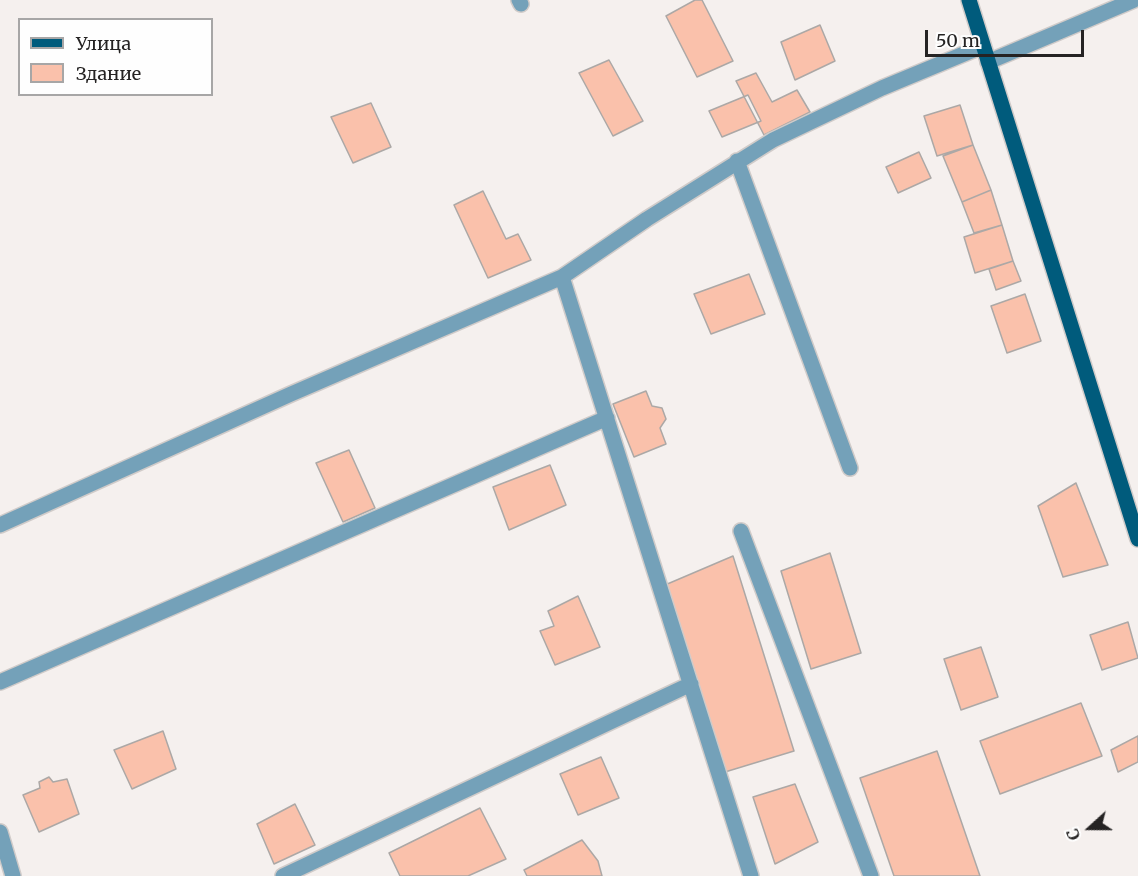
<!DOCTYPE html>
<meta charset="utf-8">
<style>
body{margin:0}
#map{position:relative;width:1138px;height:876px;overflow:hidden;background:#f5f0ee;font-family:Merriweather,serif}
canvas{display:block}
.legend{position:absolute;left:18px;top:18px;width:195px;height:78px;box-sizing:border-box;background:#fefefe;border:2px solid #a7a6a6;margin:0;padding:8px 10px;list-style:none;font-size:18px;color:#252323}
.legend li{display:flex;align-items:center;gap:12px;height:30px}
.legend b{width:30px;border:2px solid #a7a6a6}
.north{position:absolute;left:1060px;top:798px;width:60px;height:60px;-webkit-text-stroke:4px #fefefe;paint-order:stroke;rotate:249deg;font-size:16px;font-weight:700;line-height:24px;text-align:center;color:#252323}
.north::after{content:'';display:block;margin:auto;width:21px;height:27px;background:#252323;clip-path:polygon(50% 0,100% 100%,50% 72%,0 100%)}
.scale{position:absolute;left:925px;top:30px;width:159px;height:27px;box-sizing:border-box;border:3px solid #252323;border-top:0;padding-left:8px;font-size:18px;line-height:21px;white-space:nowrap;color:#252323;-webkit-text-stroke:4px #fefefe;paint-order:stroke}
</style>
<div id="map">
<canvas width="1138" height="876"></canvas>
<ul class="legend">
<li><b style="height:8px;background:#005b7c"></b>Улица</li>
<li><b style="height:16px;background:#fac1ab"></b>Здание</li>
</ul>
<div class="north">С</div>
<div class="scale">50 m</div>
</div>
<script>
const g = document.querySelector('canvas').getContext('2d');
g.lineJoin = 'round';
function fillPath(path, color) { g.fillStyle = color; g.fill(path, 'evenodd'); }
function strokePath(path, color, width, dash) { g.strokeStyle = color; g.lineWidth = width; g.lineCap = dash ? 'butt' : 'round'; g.setLineDash(dash || []); g.stroke(path); }
const building = new Path2D(`
 M695 0H702L733 61 697 77 666 16Z
 M820 25 835 61 795 80 781 42Z
 M609 60 643 121 613 136 579 73Z
 M756 73 772 102 797 90 810 112 764 135 736 81Z
 M748 95 761 121 722 137 709 111Z
 M371 103 391 147 353 163 331 117Z
 M960 105 973 145 937 156 924 116Z
 M973 145 991 190 962 202 943 156Z
 M919 152 931 178 898 193 886 167Z
 M991 190 1002 225 974 233 962 202Z
 M483 191 506 239 518 234 531 260 488 278 454 205Z
 M1002 225 1013 261 975 273 964 237Z
 M1013 261 1021 281 996 290 989 269Z
 M749 274 765 314 711 334 694 294Z
 M1025 294 1041 341 1007 353 991 306Z
 M646 391 652 406 662 408 666 419 660 428 666 444 634 457 613 404Z
 M349 450 375 508 343 522 316 463Z
 M550 465 566 505 509 530 493 487Z
 M1076 483 1108 565 1063 577 1038 506Z
 M830 553 861 653 811 669 781 571Z
 M733 556 794 751 725 772 665 585Z
 M578 596 600 647 555 665 540 631 554 626 548 611Z
 M1128 622 1138 658 1102 670 1090 635Z
 M981 647 998 697 961 710 944 659Z
 M1081 703 1102 756 1000 794 980 741Z
 M163 731 176 769 132 789 114 750Z
 M1138 736V762L1118 772 1111 750Z
 M937 751 980 876H894L860 778Z
 M601 757 619 798 578 815 560 774Z
 M49 777 53 782 67 779 79 814 39 832 23 795 40 788 39 782Z
 M795 784 818 842 775 864 753 797Z
 M295 804 315 845 274 864 257 824Z
 M480 808 506 859 468 876H400L389 853Z
 M582 840 598 861 602 876H527L524 870Z`);
fillPath(building, '#fac1ab');
strokePath(building, '#aca8a6', 1.5);
const minor = new Path2D(`
 M519 0 521 4
 M988 62 1134 0
 M737 161 850 468
 M562 277 751 876
 M0 525 291 394 562 277 647 219 773 140 882 88 983 46
 M741 531 871 876
 M0 682 607 418
 M0 832 13 876
 M283 876 691 684`);
const major = new Path2D(`
 M969 0 1138 539`);
strokePath(minor, '#d0cbc9', 18);
strokePath(major, '#d0cbc9', 18);
strokePath(minor, '#74a1b9', 15);
strokePath(major, '#005b7c', 15);
</script>
